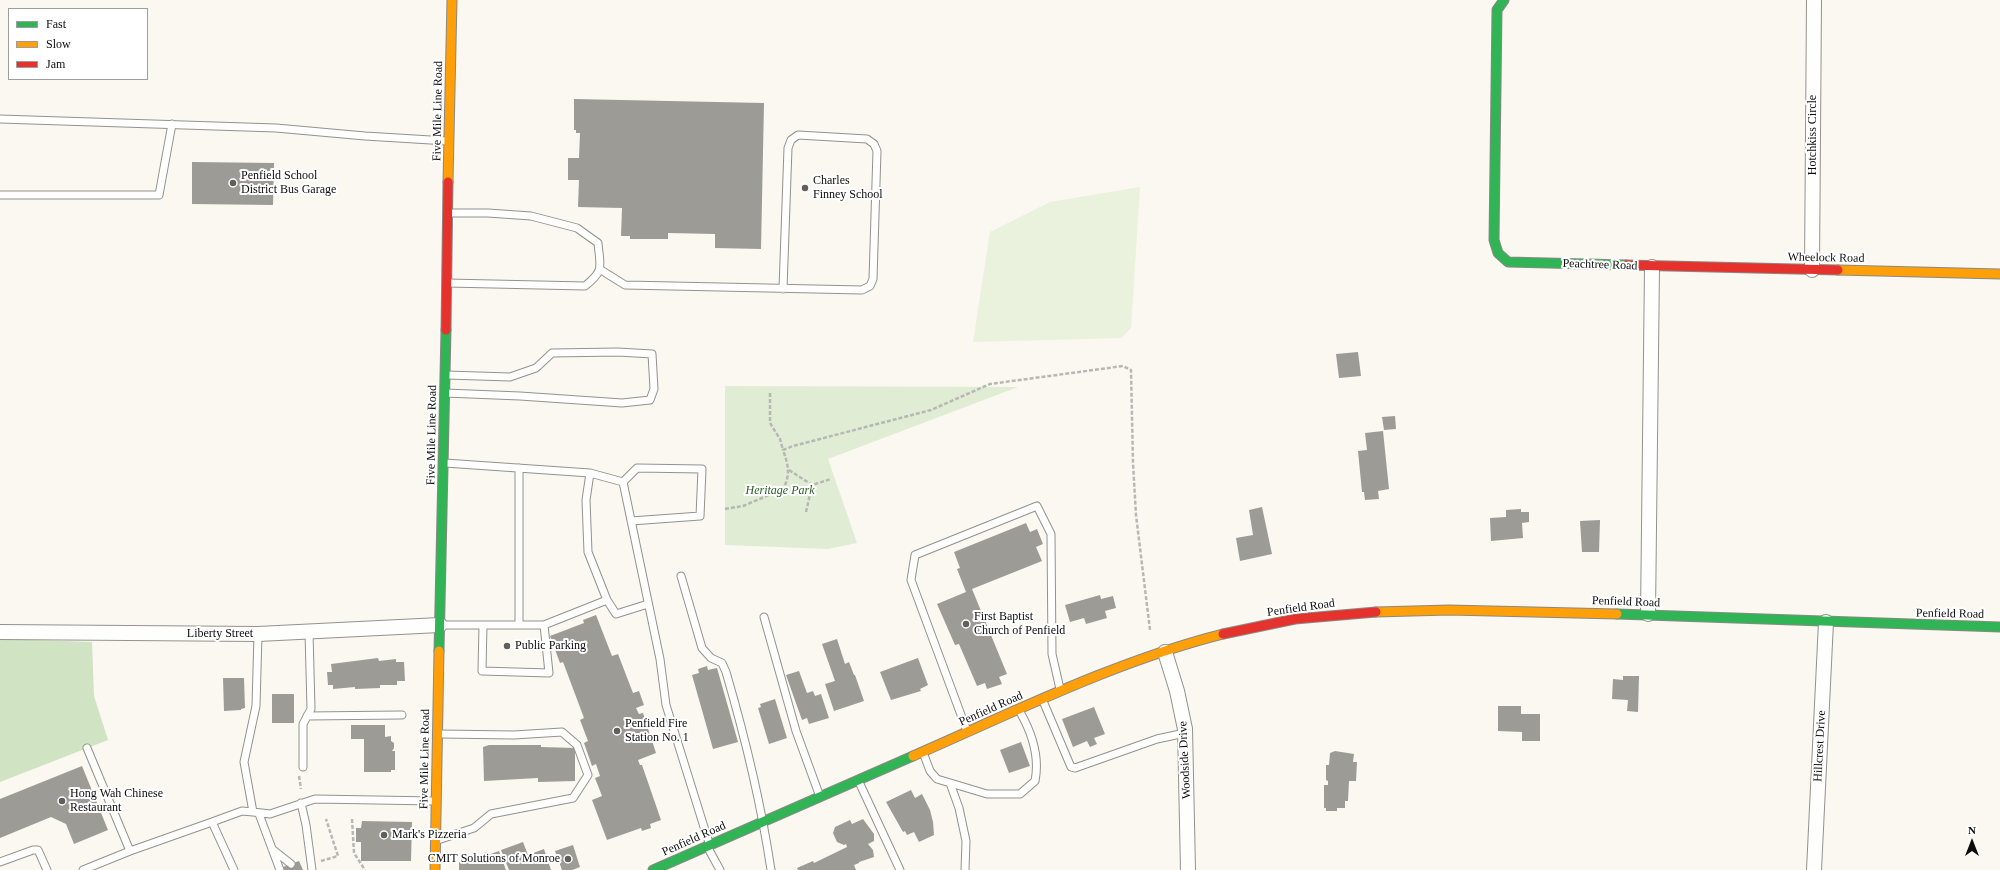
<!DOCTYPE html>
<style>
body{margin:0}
#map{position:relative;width:2000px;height:870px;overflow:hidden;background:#faf8f0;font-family:"Times New Roman",serif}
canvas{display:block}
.legend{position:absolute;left:8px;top:8px;width:140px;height:72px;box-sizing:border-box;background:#fff;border:1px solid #9e9e9e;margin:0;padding:5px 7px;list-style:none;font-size:12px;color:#0c0c0c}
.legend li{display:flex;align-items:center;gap:8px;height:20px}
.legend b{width:20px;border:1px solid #9e9e9e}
.north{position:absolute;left:1952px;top:822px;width:40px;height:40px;-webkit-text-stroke:3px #fff;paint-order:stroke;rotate:0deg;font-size:11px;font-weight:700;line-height:16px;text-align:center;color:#0c0c0c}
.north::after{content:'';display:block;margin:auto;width:14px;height:18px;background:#0c0c0c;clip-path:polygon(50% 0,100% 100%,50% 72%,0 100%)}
</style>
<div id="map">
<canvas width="2000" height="870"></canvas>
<ul class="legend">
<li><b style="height:5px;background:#30b455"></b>Fast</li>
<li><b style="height:5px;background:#ff9f0a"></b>Slow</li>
<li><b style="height:5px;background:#e5322d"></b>Jam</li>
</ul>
<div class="north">N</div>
</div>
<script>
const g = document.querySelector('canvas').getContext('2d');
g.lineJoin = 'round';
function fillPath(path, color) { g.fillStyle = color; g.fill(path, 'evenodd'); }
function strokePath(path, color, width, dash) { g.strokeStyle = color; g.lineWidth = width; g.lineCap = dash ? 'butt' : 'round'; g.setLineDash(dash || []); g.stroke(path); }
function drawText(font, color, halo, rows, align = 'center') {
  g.font = font + ' "Times New Roman",serif'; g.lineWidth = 4; g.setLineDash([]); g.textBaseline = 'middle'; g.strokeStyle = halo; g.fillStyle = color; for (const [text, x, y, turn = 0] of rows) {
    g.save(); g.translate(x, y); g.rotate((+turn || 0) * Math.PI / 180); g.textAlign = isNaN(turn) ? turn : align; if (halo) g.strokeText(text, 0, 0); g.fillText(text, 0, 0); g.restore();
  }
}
fillPath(new Path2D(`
 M725 386 1018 387 828 459 857 543 828 549 725 545Z`), '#e0ecd3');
fillPath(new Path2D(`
 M0 639 92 642 94 696 108 740 0 782Z`), '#d0e3c2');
fillPath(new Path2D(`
 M1140 187 1131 328 1121 338 973 342 990 232 1050 202Z`), '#eaf1dc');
fillPath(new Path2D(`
 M574 99 764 103 761 249 715 248V234L668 233V239H630V236H621L622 208 578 207 579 180H568V158H579L580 133H576V130H574Z
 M192 162 274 163 273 205 192 204Z
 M1358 352 1361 376 1339 378 1336 354Z
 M1395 416 1396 429 1384 430 1382 417Z
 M1383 431 1389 489 1378 491 1379 499 1365 500 1364 492H1362L1358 451 1367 450 1365 433Z
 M1262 507 1272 554 1240 561 1236 538 1253 535 1249 510Z
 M1521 509V512H1529V522L1522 523 1523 538 1491 541 1490 518 1506 517V510Z
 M1600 520 1599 552H1582L1580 521Z
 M1026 523 1030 532 1037 529 1043 544 1036 547 1042 561 972 589 1007 674 999 677 1002 684 987 689 985 683 977 686 959 644 955 645 937 604 966 592 957 569 960 568 954 552Z
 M1100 595 1101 599 1113 596 1116 608 1105 611 1107 618 1086 624 1084 618 1070 622 1065 605Z
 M596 615 612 656 618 654 633 693 639 691 644 705 636 708 639 714 643 713 656 753 638 760 640 765H642L661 820 650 824 651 828 642 831 641 828 607 840 592 800 602 796 595 778 600 776 596 764 592 766 584 743 588 741 580 720 584 718 563 662 560 663 550 636 584 623 583 620Z
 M837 639 845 664 849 662 854 675H855L864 701 834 711 825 684 835 681 822 644Z
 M378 658 379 661 396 659V662H404L405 681H397V685H380V688L355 689V687L333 689V685H328L327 672H332L331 664Z
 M918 658 928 685 920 689 921 691 891 700 880 672Z
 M707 666 708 670 717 668 738 742 713 749 692 675 699 673 698 669Z
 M799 671 807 693 813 691 815 696 821 694 829 718 809 724 807 718 802 720 786 675Z
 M1623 676H1639L1638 712 1627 711 1628 700 1612 699 1613 679 1623 680Z
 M223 678H244L245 708 241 709V710L224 711Z
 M272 694H294V723H272Z
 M775 699 787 738 769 744 758 708 761 707 760 704Z
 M1498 706H1521V714H1540V741H1522V732L1498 731Z
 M1094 707 1105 734 1094 738 1097 744 1090 747 1087 741 1073 747 1062 719Z
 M351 725H385V737L391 736V741L394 743V748L392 751H395V770H391V772H364V739H351Z
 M1021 742 1030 766 1009 773 1000 750Z
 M489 745H541V747L575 748V781L538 782V778L484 781 483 747Z
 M1335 751 1354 754 1353 762H1357L1356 781H1349L1348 801H1345V808H1337V811H1326V808H1324V785H1328V781L1326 780V765H1329L1330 753Z
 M82 766 108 830 74 844 66 824 51 817 0 838V799Z
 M911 790 915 798 922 794 930 810 933 822 934 835 919 842 914 832 907 835 905 831 903 832 886 802Z
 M863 819 874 834V841L868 844 873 850 874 857 859 862V863L854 865 856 870H798L797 868 813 861 814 863 847 847 846 844 844 845 837 842 833 833 835 827 850 820 852 824Z
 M362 821 412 822 411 861H361V842H356V828H361Z
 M523 842 528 855 544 849 551 870H509L501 850Z
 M573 845 580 867 572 870H562L555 851Z
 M499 851 506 870H459V862L487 852 488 855Z
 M299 861 303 870H284L283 867Z`), '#9c9b96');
const lane = new Path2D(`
 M0 119 276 128 365 136 447 141
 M0 195H159L172 124
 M601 270 625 285 862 290 870 286 873 279 877 151 874 144 867 139 798 135 791 140 788 148 783 289
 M447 283 585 286C605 270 600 267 598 243L577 228 531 216 488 213H448
 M445 393 520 396 622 403 650 400 654 389 652 354 618 352 552 353 536 368 510 377 446 375
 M445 463 590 473 623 482 660 659 666 705 709 843
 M590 473 586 500 588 552 607 600
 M623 482 637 468 702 469 700 516 631 521
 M681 576 702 648 711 658 722 663 726 672C745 737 761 803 771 870
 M764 617 796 731 819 794
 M440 625H544L607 600 616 614 648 604
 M483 625 482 671 549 673 544 625
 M519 625V468
 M1043 701 1071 767 1075 768 1157 739 1185 733
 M307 716 402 715
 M967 731 911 580 915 555 1037 506 1051 534 1052 654 1060 689
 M87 748 130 851
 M924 755 930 771 937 779 987 794H1020L1035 781C1040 756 1032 733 1020 712
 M303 767V724L311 709 309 632
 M859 782 900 870
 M950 783 959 808 966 841 965 870
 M301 803 306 825 312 870
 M253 812 270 814 315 799 436 801
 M259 814 280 870
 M212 822 242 811 253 812 244 762 256 706 258 634
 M438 840 474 828 491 814 573 798 588 775 577 745 562 732 514 735 440 734
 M708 848 720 870
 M272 849 291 864
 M0 862 33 850H38L47 870
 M83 870 130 851 212 822 234 870`);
const street = new Path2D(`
 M1812 270 1814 0
 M1648 614 1652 267
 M0 632 258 634 440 625
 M1165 652 1177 691 1185 729 1188 870
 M1814 870 1826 622`);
const fast = new Path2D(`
 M1504 0 1497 10 1494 240 1498 253 1508 262 1626 265
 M1617 614 2000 627
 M439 651 446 330
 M653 870 913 756`);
const slow = new Path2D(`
 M448 182 452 0
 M1838 270 2000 274
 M1376 612 1449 610 1617 614
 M913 756C1014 712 1116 661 1223 634
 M435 870 439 651`);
const jam = new Path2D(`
 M1626 265 1838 270
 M446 330 448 182
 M1223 634 1295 619 1376 612`);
strokePath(lane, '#93928f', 9);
strokePath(street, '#93928f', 16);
strokePath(fast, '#8a8985', 11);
strokePath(slow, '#8a8985', 11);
strokePath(jam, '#8a8985', 11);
strokePath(new Path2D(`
 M770 393V423L780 439 783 450
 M789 470 812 485 831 479
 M725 509 743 506 783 489C791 475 788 464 783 450L793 446 931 410 990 384 1123 366 1131 370 1133 463 1136 515 1150 630
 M806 512 812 485
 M299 776 301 789
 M352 819 354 853 365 870
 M321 861 338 856 326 819`), '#b7b7b5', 2.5, [4, 2]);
strokePath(lane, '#fefefd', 7);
strokePath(street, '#fefefd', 14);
strokePath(fast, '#30b455', 9);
strokePath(slow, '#ff9f0a', 9);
strokePath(jam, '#e5322d', 9);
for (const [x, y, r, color] of [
 [233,183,4,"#5f5f5c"],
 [805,188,4,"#5f5f5c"],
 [966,624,4,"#5f5f5c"],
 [507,646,4,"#5f5f5c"],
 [617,731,4,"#5f5f5c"],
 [62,801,4,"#5f5f5c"],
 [384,835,4,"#5f5f5c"],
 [568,859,4,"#5f5f5c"]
]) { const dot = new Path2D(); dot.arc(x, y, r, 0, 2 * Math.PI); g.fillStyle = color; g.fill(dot); strokePath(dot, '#fff', 1.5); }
drawText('12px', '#0c0c0c', '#fff', [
 ["Five Mile Line Road",438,111,-89],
 ["Hotchkiss Circle",1813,135,-90],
 ["Wheelock Road",1826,258,1],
 ["Peachtree Road",1600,265,2],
 ["Five Mile Line Road",432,435,-89],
 ["Penfield Road",1626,602,2],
 ["Penfield Road",1301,608,-8],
 ["Penfield Road",1950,614,1],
 ["Liberty Street",220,634],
 ["Penfield Road",991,709,-24],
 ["Hillcrest Drive",1820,746,-87],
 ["Five Mile Line Road",425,759,-89],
 ["Woodside Drive",1185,760,-93],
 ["Penfield Road",694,839,-24]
]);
drawText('12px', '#0c0c0c', '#fff', [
 ["Penfield School",241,176],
 ["District Bus Garage",241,190],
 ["Charles",813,181],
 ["Finney School",813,195],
 ["First Baptist",974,617],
 ["Church of Penfield",974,631],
 ["Public Parking",515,646],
 ["Penfield Fire",625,724],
 ["Station No. 1",625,738],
 ["Hong Wah Chinese",70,794],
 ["Restaurant",70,808],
 ["Mark's Pizzeria",392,835],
 ["CMIT Solutions of Monroe",560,859,"right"]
], 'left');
drawText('italic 12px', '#295c24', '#fff', [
 ["Heritage Park",780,491]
]);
</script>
